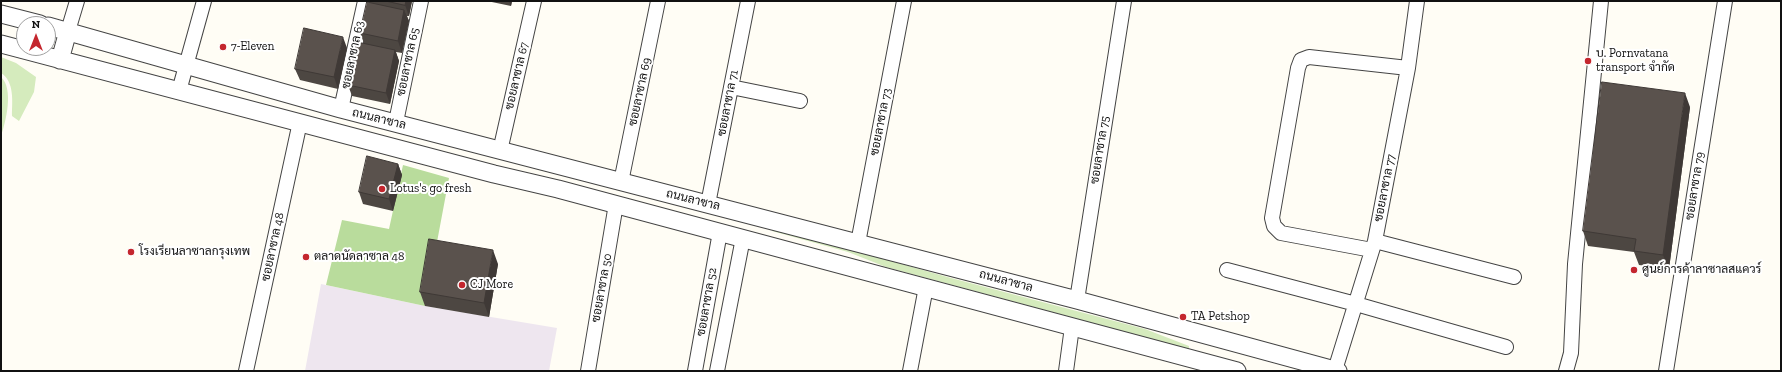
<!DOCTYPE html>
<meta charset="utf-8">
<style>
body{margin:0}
#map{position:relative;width:1782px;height:372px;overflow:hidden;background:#fffdf5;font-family:"Zilla Slab",serif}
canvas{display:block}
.frame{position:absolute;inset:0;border:2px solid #111;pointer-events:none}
.north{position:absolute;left:16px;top:16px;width:40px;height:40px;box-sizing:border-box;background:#fff;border:1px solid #a0a0a0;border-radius:50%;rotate:0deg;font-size:11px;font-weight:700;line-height:16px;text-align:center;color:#111}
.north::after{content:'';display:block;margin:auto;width:14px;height:18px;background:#c4262e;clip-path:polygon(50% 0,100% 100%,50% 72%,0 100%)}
</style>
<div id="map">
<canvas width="1782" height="372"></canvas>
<div class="frame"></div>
<div class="north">N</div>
</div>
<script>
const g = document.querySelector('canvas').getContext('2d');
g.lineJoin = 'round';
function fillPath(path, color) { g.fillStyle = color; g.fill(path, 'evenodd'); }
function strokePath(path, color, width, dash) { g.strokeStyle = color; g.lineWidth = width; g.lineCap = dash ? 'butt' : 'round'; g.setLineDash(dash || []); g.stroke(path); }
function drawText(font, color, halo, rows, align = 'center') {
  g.font = font + ' "Zilla Slab",Sarabun,serif'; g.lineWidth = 4; g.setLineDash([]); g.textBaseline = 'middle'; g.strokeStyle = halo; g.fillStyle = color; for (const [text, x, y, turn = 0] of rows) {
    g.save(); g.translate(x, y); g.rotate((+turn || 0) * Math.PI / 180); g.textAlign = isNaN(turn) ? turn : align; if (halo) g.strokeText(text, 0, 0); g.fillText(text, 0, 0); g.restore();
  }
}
fillPath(new Path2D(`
 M321 284 425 306 557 328 549 371H305Z`), '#eee6ef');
fillPath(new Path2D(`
 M1 57 16 63 36 77 34 92 19 121 12 116C12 102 15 82 1 73Z
 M1 77C14 89 6 121 1 136Z
 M774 228 951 278 1145 329 1189 346V349L886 267 848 252 772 231Z`), '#d5ebbd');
fillPath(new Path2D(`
 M403 165 449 178 425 306 326 285 342 220 389 229Z`), '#b9dc9c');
const minor = new Path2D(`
 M68 31 77 1
 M731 87 800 101
 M179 91 204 1
 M341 109 365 1
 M396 122 421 1
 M500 151 534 1
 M621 182 658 1
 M708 204 748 1
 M1375 241 1514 277
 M858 243 904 1
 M1372 250 1281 233 1274 226 1272 218 1298 68 1301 60 1309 57 1408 68
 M1227 270 1356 304 1506 347
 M1077 300 1124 1
 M1335 370 1375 241 1408 68 1417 1
 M246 371 300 122
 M588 371 616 204
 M695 371 720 232
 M717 371 743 238
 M910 371 926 287
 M1066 371 1072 327
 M1566 371 1571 353 1575 264 1601 1
 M1666 371 1725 1`);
const tertiary = new Path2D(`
 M1 14 40 24
 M48 26 341 109 1077 300 1338 371
 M1 44 494 174 558 189 1237 371
 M60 60 68 31`);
strokePath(minor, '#444', 16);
strokePath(tertiary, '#444', 19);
strokePath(minor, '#fff', 14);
strokePath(tertiary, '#fff', 17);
fillPath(new Path2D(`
 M369 1H412L409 16H407L409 21 402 53 396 52 399 61 390 104 352 96 348 85 364 43 360 33 370 2Z
 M487 1H512L511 6Z
 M347 48 338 89 300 80 295 69Z
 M1690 107 1669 269 1639 265 1634 252 1588 246 1583 231Z
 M398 164 402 175 393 211 363 204 359 192Z
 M498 264 489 317 425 306 420 292Z`), '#4d4742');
fillPath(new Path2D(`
 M406 1H412L409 16 405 5Z
 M509 1H512L511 6Z
 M404 10 409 21 402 53 398 41Z
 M343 37 347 48 338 89 334 77Z
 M395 50 399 61 390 104 386 93Z
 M1685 93 1690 107 1669 269 1663 255Z
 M398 164 402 175 393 211 389 199Z
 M493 250 498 264 489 317 484 303Z`), '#3f3936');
const building = new Path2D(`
 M386 1H406L405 5Z
 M367 2 404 10 398 41 360 33Z
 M304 28 343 37 334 77 295 69Z
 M357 42 395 50 386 93 348 85Z
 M1602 82 1685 93 1663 255 1634 251 1636 239 1583 231Z
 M367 156 398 164 389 199 359 192Z
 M429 239 493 250 484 303 420 292Z`);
fillPath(building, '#5a524d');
strokePath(building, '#3f3936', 1);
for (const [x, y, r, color] of [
 [223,47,4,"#c4262e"],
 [1588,61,4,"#c4262e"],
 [382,189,4,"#c4262e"],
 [131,252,4,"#c4262e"],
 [306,257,4,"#c4262e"],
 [1634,270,4,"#c4262e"],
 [462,285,4,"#c4262e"],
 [1183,317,4,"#c4262e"]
]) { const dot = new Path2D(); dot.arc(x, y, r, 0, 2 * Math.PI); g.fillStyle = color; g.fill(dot); strokePath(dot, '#fff', 1.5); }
drawText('12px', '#111', '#fff', [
 ["7-Eleven",231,47],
 ["บ. Pornvatana",1596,54],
 ["transport จำกัด",1596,68],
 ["Lotus's go fresh",390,189],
 ["โรงเรียนลาซาลกรุงเทพ",139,252],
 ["ตลาดนัดลาซาล 48",314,257],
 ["ศูนย์การค้าลาซาลสแควร์",1642,270],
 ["CJ More",470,285],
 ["TA Petshop",1191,317]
], 'left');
drawText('12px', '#111', '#fff', [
 ["ซอยลาซาล 63",353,55,-78],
 ["ซอยลาซาล 65",408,62,-78],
 ["ซอยลาซาล 67",517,76,-77],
 ["ซอยลาซาล 69",640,92,-78],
 ["ซอยลาซาล 71",728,103,-79],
 ["ถนนลาซาล",379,119,14],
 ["ซอยลาซาล 73",881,122,-79],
 ["ซอยลาซาล 75",1100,150,-81],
 ["ซอยลาซาล 79",1695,186,-81],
 ["ซอยลาซาล 77",1385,188,-79],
 ["ถนนลาซาล",693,200,14],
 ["ซอยลาซาล 48",273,247,-78],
 ["ถนนลาซาล",1006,281,15],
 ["ซอยลาซาล 50",602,288,-80],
 ["ซอยลาซาล 52",707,302,-80]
]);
</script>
